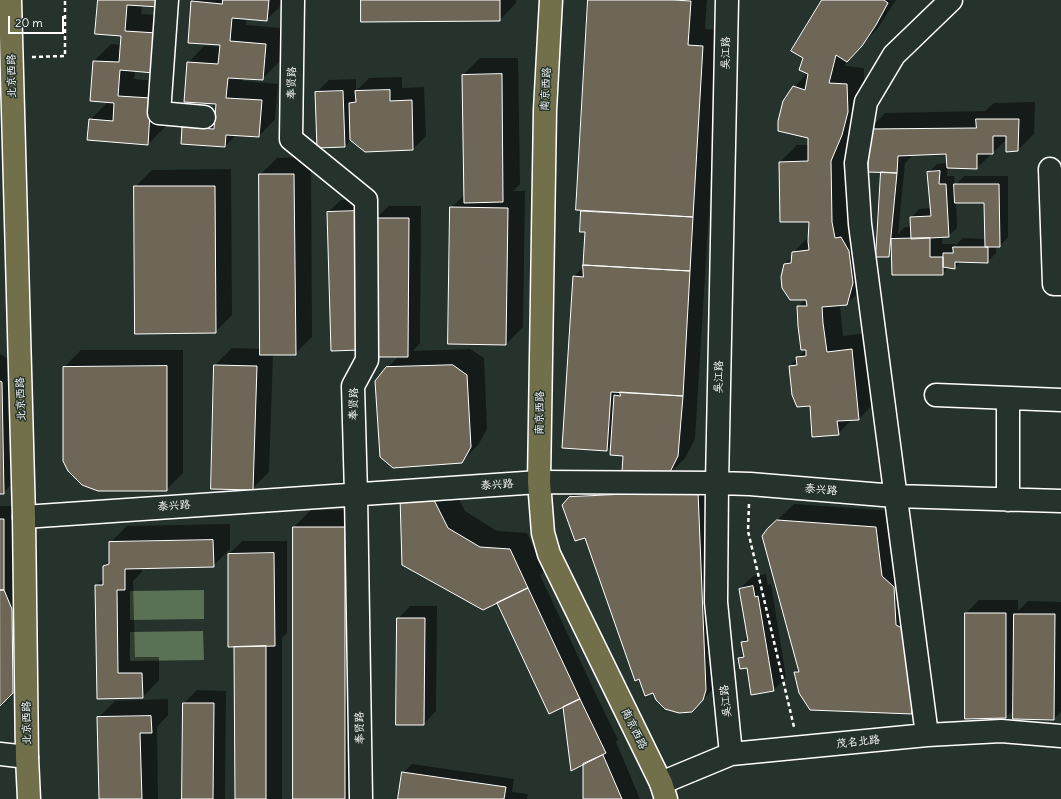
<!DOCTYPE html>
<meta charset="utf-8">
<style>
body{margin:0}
#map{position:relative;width:1061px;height:799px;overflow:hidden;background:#26332d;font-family:Delius,sans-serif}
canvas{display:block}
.scale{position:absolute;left:8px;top:16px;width:56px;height:18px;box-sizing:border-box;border:2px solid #fff;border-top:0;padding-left:5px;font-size:12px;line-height:14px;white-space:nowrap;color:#fff;-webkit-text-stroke:3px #26332d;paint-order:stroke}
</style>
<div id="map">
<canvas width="1061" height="799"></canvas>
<div class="scale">20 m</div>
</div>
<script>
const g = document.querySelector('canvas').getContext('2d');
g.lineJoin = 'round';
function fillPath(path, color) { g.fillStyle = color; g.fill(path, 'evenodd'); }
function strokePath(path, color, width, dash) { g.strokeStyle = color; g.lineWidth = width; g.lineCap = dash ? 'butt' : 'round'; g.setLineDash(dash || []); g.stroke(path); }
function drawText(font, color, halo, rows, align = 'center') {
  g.font = font + ' Delius,"LXGW WenKai TC",sans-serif'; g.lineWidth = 3; g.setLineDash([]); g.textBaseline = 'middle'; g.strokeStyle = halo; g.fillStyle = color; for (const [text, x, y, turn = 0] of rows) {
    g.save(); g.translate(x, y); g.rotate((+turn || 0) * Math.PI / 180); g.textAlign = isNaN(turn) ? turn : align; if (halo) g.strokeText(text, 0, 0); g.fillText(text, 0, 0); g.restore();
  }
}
fillPath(new Path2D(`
 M204 590V619L130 620V591Z
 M203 631 204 660 130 661V632Z`), '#5a7155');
fillPath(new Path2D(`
 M99 0 142 5 141 14 173 16 135 71 134 79 168 82 165 127 148 144 90 120 108 102 91 100 94 61 111 44 121 45 122 35Z
 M194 0H284V3L267 19 247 18 246 25 282 28 279 62 262 79 243 78V81L278 84 275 119 259 136 236 135 225 146 183 128 200 111 216 112 217 103 188 63 204 46 220 47 221 44 192 2Z
 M362 0H516V3L500 20Z
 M589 0H707L705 29 720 30 695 439 685 458 668 475 624 455 611 445 606 450 574 276 584 267 586 231H581Z
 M823 0H896L878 28 864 43 847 60 845 66 864 68V95L858 117 848 143V204L864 287 847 304 840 306 843 336 869 333 875 402 859 419H852L838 434 811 405 790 366 806 349 798 307 806 299 785 264 792 257 793 253 809 236 810 221 780 162 797 145H809V137L794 87 808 73Z
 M480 58H518L520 184 513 191H525L523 327 506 344 451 208 465 194 463 75Z
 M402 77V88L424 87 426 136 413 149 351 140 345 146 316 93 329 80 356 79V91L369 78Z
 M1035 102 1034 134 1018 150 1007 139 977 168 948 167 947 176H954L955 185 964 176H1008V237L1000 246H996V253L987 262 961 261 955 268 949 267 942 274 893 252 888 256 882 172 869 130 885 113 985 111 994 103ZM946 153 947 163 937 164 928 173 932 208 919 209 911 218V227H905L898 234 905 163 913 155ZM956 202H985V239L963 238 955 246V244H942V237L948 236 957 228Z
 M311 157 312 337 295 354H273L269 472 252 489 215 365 232 348 261 349 260 175 277 158Z
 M231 169 232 315 215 332 135 187 152 170Z
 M369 198 374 336 328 212 341 200Z
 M389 206H421L420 343 413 351 470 349 484 358 487 429 478 445 461 462 387 368 399 356 376 218Z
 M81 350H183V473L166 490 64 367Z
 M0 354 18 365 20 476 3 493H0Z
 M714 475 720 682 692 711 585 536 570 498 587 481Z
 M448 478 465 511 497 531 527 533 544 571 540 575 592 686 618 740 616 742 640 799H584V763L564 706 498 602 401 497Z
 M794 504 893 511 913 608 924 615 928 697 912 713 800 693 795 672 799 668 768 529Z
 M0 506H16L30 675 0 705Z
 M311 510H362V799H294V527Z
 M230 524V549L213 566 142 568V572L133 581 135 657H159V680L143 697 98 698 96 586 104 578V566L110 560V543L127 526Z
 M242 541H287V633L282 638V799H236L235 647 237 646 229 554Z
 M766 574 768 585 771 584 786 677 774 690 739 659 744 653 742 643 748 636 740 589 753 576Z
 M979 600H1018V611L1028 601 1061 602V711L1054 719 1014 710 1006 717 966 613Z
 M410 606H437L436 711 424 724 398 619Z
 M197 690 226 691 225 799H183L184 703Z
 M168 699V715L157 727 158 799H100L98 718 115 701Z
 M412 764 514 779 512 792 528 794 527 799H399L403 773Z`), '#0007');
const building = new Path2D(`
 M98 0H159V7L127 5 125 31 157 33 154 73 120 70 118 96 151 98 148 145 87 140 89 119 113 121 114 103 90 101 93 61 119 62 121 36 95 34Z
 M223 0H269L267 21 232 18 230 41 266 44 263 80 228 78 226 98 262 100 259 137 226 135 225 147 181 144 182 127 214 129 216 104 184 102 187 62 218 64 220 45 188 43 191 1 222 4Z
 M361 0H500V21L361 22Z
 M588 0H673L691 1 688 45 703 46 693 217 576 210Z
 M822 0H884L888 3 876 25 862 46 847 62 836 55 829 83 847 84 848 112 842 135 831 161 832 222 835 238 841 237 849 251 853 283 847 305 822 307 823 323 827 352 852 349 859 420 837 421 839 435 812 437 810 406 797 407 792 395 789 366 797 365 796 357 806 356V350H801L798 326 797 306H807L806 300H790L782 288 781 277 784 264 791 263 792 252 809 250 808 241 809 222H780L779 162 808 161V138L778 131V121L783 101 793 86 805 90 808 74 799 70 803 58 791 51Z
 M502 74 503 202 464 203 462 75Z
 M390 90V101L412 100 413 150 365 152 350 140 349 103 356 102 355 91Z
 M343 91 345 147 317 148 315 92Z
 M976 119H1019L1018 151 1006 152V136H993V154H977V169L947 168 946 154 898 156 897 173 868 172V129L976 128Z
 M940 171 939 184H946L949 237 911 239 910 217 931 216 927 172Z
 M881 172 897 173 889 257H876Z
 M259 174H294L296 355H260Z
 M954 184H999L1000 247H985L984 203H955Z
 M134 186H215L216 333 135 334Z
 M450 207 508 208 506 345 448 344Z
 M357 211 361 350 331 351 327 212Z
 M581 211 693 217 690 271 583 265 585 232H580Z
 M375 218H409L408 357H375Z
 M930 238V257H943V275H892L891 239Z
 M953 247H988V263L955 262V269L943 267V253H953Z
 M583 265 690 271 683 396 611 392 607 451 562 448 573 276 583 277Z
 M214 365 257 366 253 490 211 489Z
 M453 365 467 375 471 447 462 463 393 468 380 457 375 381 386 367Z
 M167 366V491H98L82 485 68 471 63 461V367Z
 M0 381 2 382 4 494H0Z
 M620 392 683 396 678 456 668 476 622 472 623 456 610 455 614 395 620 396Z
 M698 491 706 690 703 700 692 712 679 713 665 709 656 700 653 693 645 696 639 679 635 681 585 538 575 541 562 505 569 497Z
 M431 494 448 528 480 547 510 549 528 588 483 610 402 565 400 497Z
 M0 519H4V590H0Z
 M777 520 876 527 882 576 894 587 896 625 908 631 912 714 810 710 799 693 794 672H799L762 536 767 529Z
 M293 527H345V799H293Z
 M213 540 214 567 125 569V590H117L118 673H142L143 698 97 699 95 585H103V566L109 564V542Z
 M274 553 275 646 228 647V554Z
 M753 586 755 597 758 596 774 691 751 695 747 668 740 669 738 658 744 657 741 642 748 641 739 589Z
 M528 588 580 699 549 714 497 603Z
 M0 590H4L12 609 13 693 0 706Z
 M965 613H1006V718L965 719Z
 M1014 614H1055L1054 720 1013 719Z
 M397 618H425L424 725H396Z
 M266 646V799H235L234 647Z
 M580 699 606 753 571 771 563 707Z
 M183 703H214L213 799H182Z
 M151 716 152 733H140L142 799H99L97 717Z
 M603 755 622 799H583V764Z
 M402 772 506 787 504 799H398Z`);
fillPath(building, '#6e6757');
strokePath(building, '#fff', 1);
const minor = new Path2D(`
 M167 0 159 113 204 117
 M293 0 291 139 366 200 367 360 353 386 356 494 361 799
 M727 0 717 483 716 602 731 754
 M1050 169 1054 284H1061
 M936 395 1061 400
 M1008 398V500
 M24 517 539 482 717 483 750 484 895 496 1061 501
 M927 735 860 224 856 163 866 102 894 55 951 0
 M0 754 27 757
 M661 783 731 754 927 735 1001 731 1061 736`);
const major = new Path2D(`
 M10 0 24 517 27 757 29 799
 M551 0 545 110 539 482 543 533 549 554 661 783 666 799`);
strokePath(minor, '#fff', 25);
strokePath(major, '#fff', 25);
strokePath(new Path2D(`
 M32 57 65 56V0
 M749 504 748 531 794 727`), '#fff', 2.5, [4, 3]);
strokePath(minor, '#26332d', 22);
strokePath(major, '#71704a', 22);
drawText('11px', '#fff', '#26332d', [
 ["吴江路",726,53,-89],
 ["北京西路",12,76,-91],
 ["奉贤路",292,83,-89],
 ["南京西路",546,89,-87],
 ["吴江路",719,377,-89],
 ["北京西路",21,399,-92],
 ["奉贤路",354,404,-89],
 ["南京西路",540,413,-89],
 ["泰兴路",497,485,-4],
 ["泰兴路",821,490,5],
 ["泰兴路",174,506,-4],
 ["吴江路",726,701,-96],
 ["北京西路",27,723,-91],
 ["奉贤路",360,728,-91],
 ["南京西路",634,729,64],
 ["茂名北路",858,742,-6]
]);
</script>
